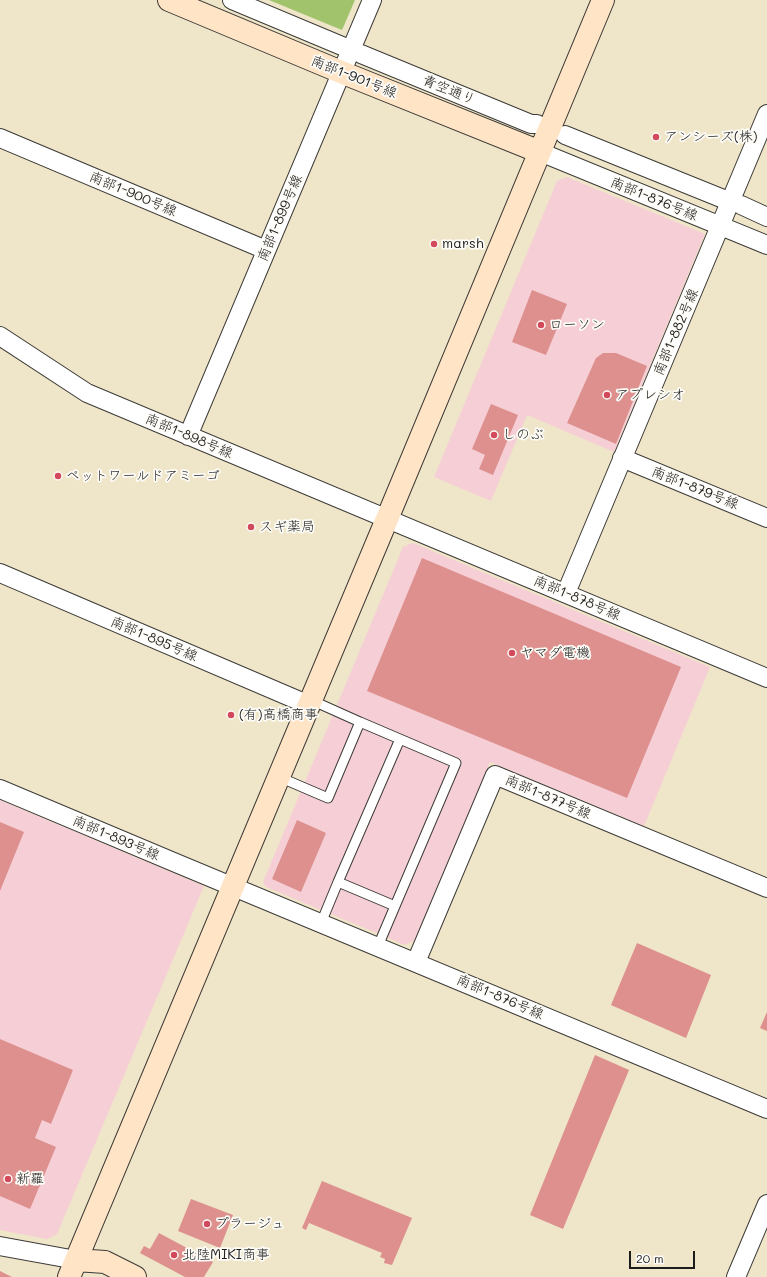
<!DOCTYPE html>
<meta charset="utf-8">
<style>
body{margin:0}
#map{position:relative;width:767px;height:1277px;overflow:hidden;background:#efe5c8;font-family:Mali,sans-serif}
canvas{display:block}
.scale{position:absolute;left:629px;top:1251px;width:66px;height:18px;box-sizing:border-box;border:2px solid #1c1c1c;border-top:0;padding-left:5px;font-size:12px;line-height:14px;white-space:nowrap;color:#1c1c1c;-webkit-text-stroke:3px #fdfcf7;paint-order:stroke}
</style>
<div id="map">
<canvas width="767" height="1277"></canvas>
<div class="scale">20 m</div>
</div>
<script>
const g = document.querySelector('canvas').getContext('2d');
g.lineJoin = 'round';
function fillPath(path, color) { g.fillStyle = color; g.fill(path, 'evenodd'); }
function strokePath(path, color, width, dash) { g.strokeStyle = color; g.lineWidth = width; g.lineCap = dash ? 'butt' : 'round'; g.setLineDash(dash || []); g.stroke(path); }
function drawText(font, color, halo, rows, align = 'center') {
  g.font = font + ' Mali,"Klee One",sans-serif'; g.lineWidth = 3.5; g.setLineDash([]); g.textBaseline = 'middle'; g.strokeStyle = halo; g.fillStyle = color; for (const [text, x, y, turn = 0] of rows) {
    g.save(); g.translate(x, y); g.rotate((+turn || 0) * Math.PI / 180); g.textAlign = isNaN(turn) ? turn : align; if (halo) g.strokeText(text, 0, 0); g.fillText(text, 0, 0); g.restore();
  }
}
fillPath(new Path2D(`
 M567 177 705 234 614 452 527 415 491 501 434 477 557 181Z
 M413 543 710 667 644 826 490 762 414 941 405 945 266 887 263 882 403 547Z
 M0 800 204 886 57 1234 47 1239 0 1230Z`), '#f6cfd6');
fillPath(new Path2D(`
 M269 0H355L342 30Z`), '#a0c36c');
fillPath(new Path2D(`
 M532 290 567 304 546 355 512 342Z
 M603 353H616L647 366 616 444 567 423 596 358Z
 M491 404 518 415 493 475 479 469 485 455 472 449Z
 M422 558 681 667 627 798 367 691Z
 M297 820 326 833 301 892 272 879Z
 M0 822 24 832 0 891Z
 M637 943 711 975 686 1038 611 1005Z
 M767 1012V1031L760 1028Z
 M0 1039 73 1070 51 1124 42 1120 35 1138 56 1147 30 1209 0 1196Z
 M595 1055 629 1070 563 1229 530 1215Z
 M322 1181 412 1218 392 1265 384 1263 385 1259 380 1257 382 1253 309 1223 306 1230 302 1228Z
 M191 1199 233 1215 220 1248 178 1231Z
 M159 1233 213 1262 204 1277H185L140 1253 144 1246 150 1249Z
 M0 1271 12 1277H0Z`), '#dd908e');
const lane = new Path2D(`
 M311 700 360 722
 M279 777 328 798 360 722 456 763 378 946
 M395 906 338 882 400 739
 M321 923 338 882`);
const street = new Path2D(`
 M232 0 342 46
 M361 54 531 124H537
 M565 135 721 198
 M0 138 266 250
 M540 152 767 245
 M741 205 767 217
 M0 336 87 393 767 678
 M188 436 372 0
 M622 458 767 518
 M0 573 309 705
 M566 593 767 114
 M0 789C255 897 511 1002 767 1109
 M416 962 495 775 767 888
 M0 1246 76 1260
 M736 1277 767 1204`);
const secondary = new Path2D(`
 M169 0 341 72 540 152
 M76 1260 105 1262 135 1277
 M69 1277 387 519 603 0`);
strokePath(lane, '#3c3a36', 11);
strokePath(street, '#3c3a36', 20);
strokePath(secondary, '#3c3a36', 24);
strokePath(lane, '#fff', 9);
strokePath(street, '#fff', 18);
strokePath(secondary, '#ffe4c6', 22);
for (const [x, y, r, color] of [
 [656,137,4,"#d1495b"],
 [434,244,4,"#d1495b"],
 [541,325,4,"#d1495b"],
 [607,395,4,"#d1495b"],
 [494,435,4,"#d1495b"],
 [58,476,4,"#d1495b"],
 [251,527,4,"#d1495b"],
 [512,653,4,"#d1495b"],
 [231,715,4,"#d1495b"],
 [8,1179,4,"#d1495b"],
 [207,1224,4,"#d1495b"],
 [174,1255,4,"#d1495b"]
]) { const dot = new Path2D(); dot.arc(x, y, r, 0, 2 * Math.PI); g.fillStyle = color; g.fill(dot); strokePath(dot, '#fdfcf7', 1.5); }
drawText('14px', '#1c1c1c', '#fdfcf7', [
 ["南部1-901号線",354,77,22],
 ["青空通り",449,90,22],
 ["南部1-900号線",133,194,23],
 ["南部1-876号線",654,199,22],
 ["南部1-899号線",280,218,-67],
 ["南部1-882号線",676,332,-67],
 ["南部1-898号線",189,436,23],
 ["南部1-879号線",695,488,22],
 ["南部1-878号線",577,598,23],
 ["南部1-895号線",154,639,23],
 ["南部1-877号線",548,797,23],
 ["南部1-893号線",116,838,23],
 ["南部1-876号線",500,997,23]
]);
drawText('14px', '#1c1c1c', '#fdfcf7', [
 ["アンシーズ(株)",664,137],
 ["marsh",442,244],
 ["ローソン",549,325],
 ["アプレシオ",615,395],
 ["しのぶ",502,435],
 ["ペットワールドアミーゴ",66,476],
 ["スギ薬局",259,527],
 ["ヤマダ電機",520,653],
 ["(有)高橋商事",239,715],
 ["新羅",16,1179],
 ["プラージュ",215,1224],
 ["北陸MIKI商事",182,1255]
], 'left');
</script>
